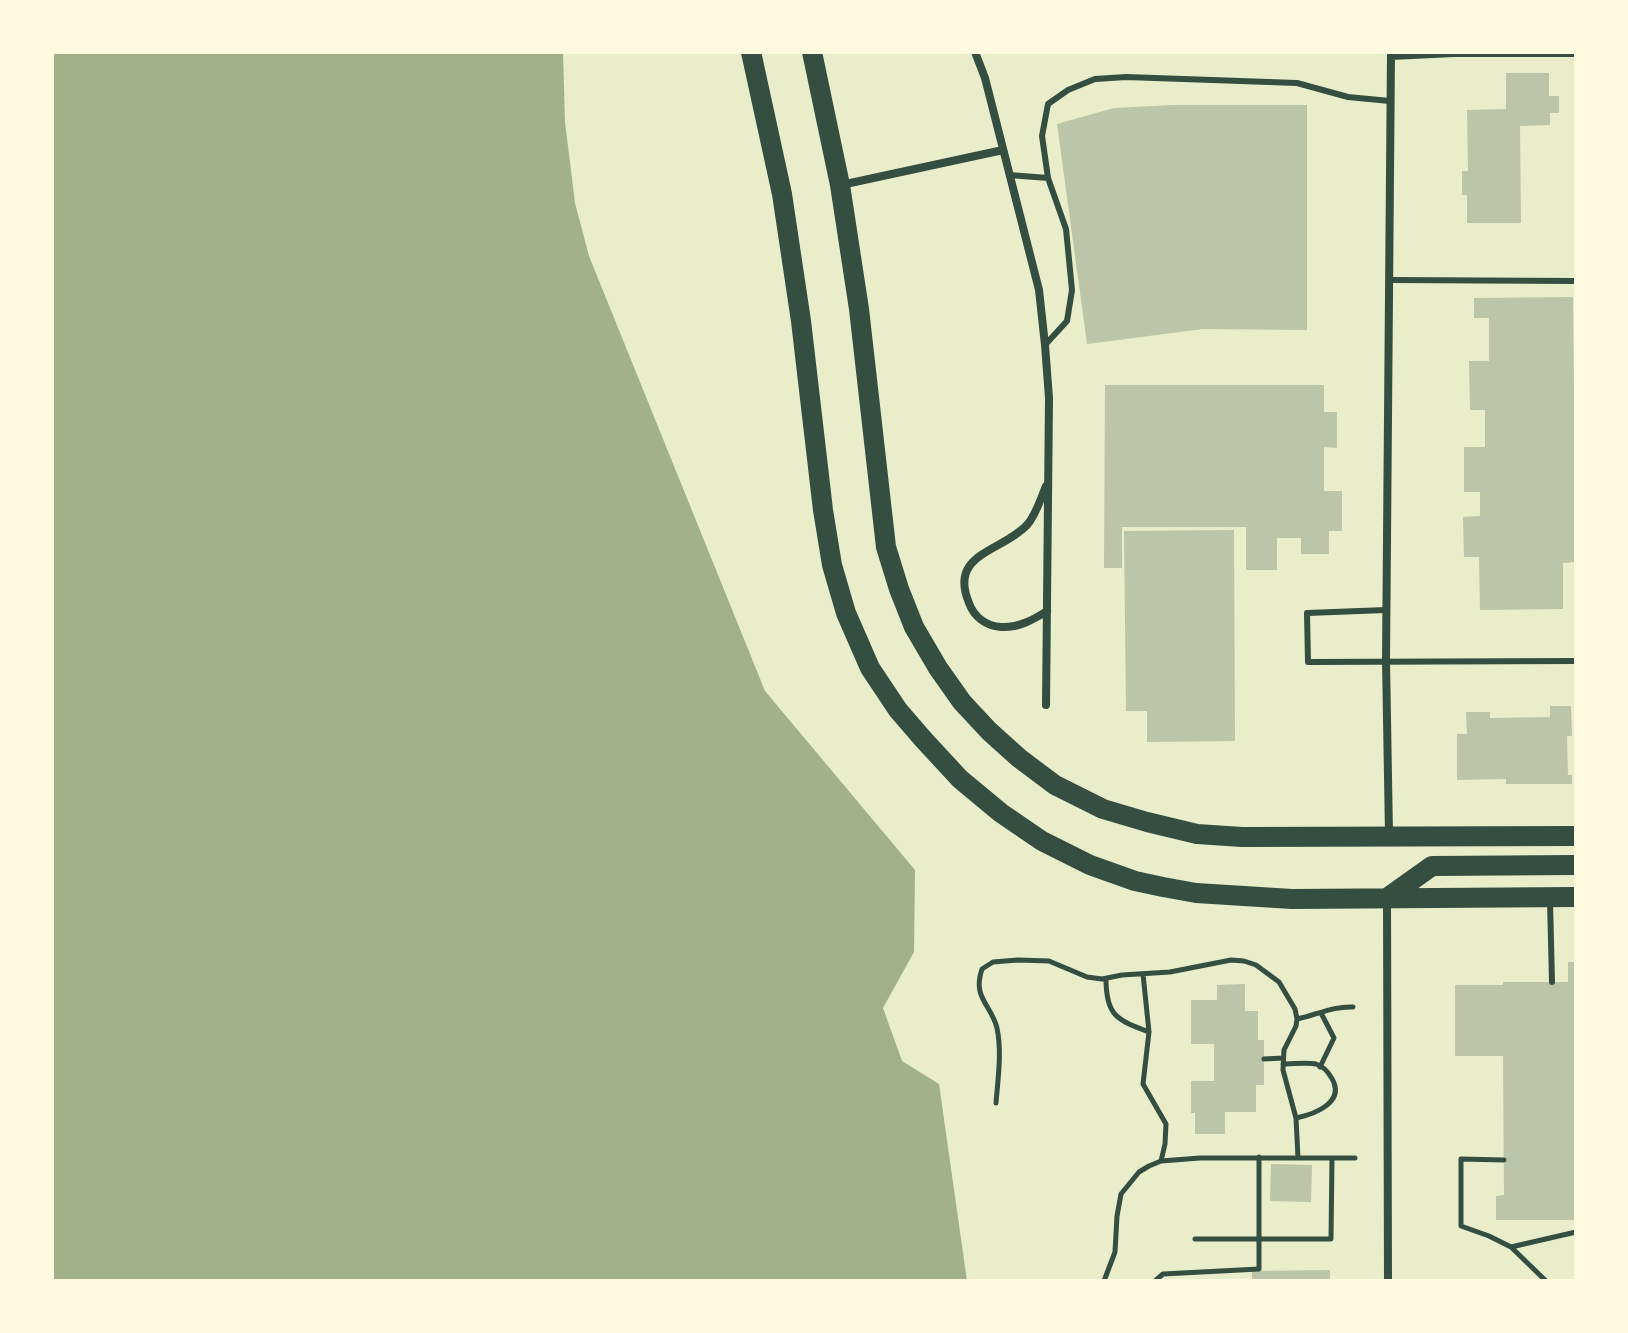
<!DOCTYPE html>
<style>
body{margin:0}
#map{position:relative;width:1628px;height:1333px;overflow:hidden;background:#e9edc9;font-family:"Fira Sans",sans-serif}
canvas{display:block}
.frame{position:absolute;inset:0;border:54px solid #fefae0;pointer-events:none}
</style>
<div id="map">
<canvas width="1628" height="1333"></canvas>
<div class="frame"></div>
</div>
<script>
const g = document.querySelector('canvas').getContext('2d');
g.lineJoin = 'round';
function fillPath(path, color) { g.fillStyle = color; g.fill(path, 'evenodd'); }
function strokePath(path, color, width, dash) { g.strokeStyle = color; g.lineWidth = width; g.lineCap = dash ? 'butt' : 'round'; g.setLineDash(dash || []); g.stroke(path); }
fillPath(new Path2D(`
 M52 52H563L565 122 575 203 589 256 765 691 915 870 914 952 883 1008 902 1061 939 1084 967 1281H52Z`), '#a3b18a');
fillPath(new Path2D(`
 M1506 73H1549V96H1559V113H1550V125L1520 126 1521 223H1467V195H1462V171H1468L1467 110 1506 109Z
 M1173 105H1307V330L1203 329 1087 344 1057 124 1114 108Z
 M1573 297 1576 562 1563 563V609L1480 610 1479 557H1464L1463 517 1480 516V492H1464V447H1485V410H1470L1469 361H1489V318H1474V298Z
 M1105 385H1324V412H1337V448L1324 447V491H1342V531H1329V554H1301V538H1277V570H1246V527H1122V568H1104Z
 M1234 530 1235 741 1147 742V711H1126L1124 531Z
 M1550 706H1571L1572 736H1567L1568 775H1572V784H1506V779L1457 780V734H1467L1466 712H1490V718L1550 717Z
 M1568 962H1576V1220H1496V1196L1504 1195 1503 1056H1455V985H1503V982H1568Z
 M1245 984V1011H1258V1040H1264V1085H1256V1112H1225V1134H1195V1113H1191V1081H1214V1044H1191V1000H1217V985Z
 M1271 1164 1312 1165 1311 1202 1270 1201Z
 M1330 1270V1281H1252V1271Z`), '#bcc5a7');
strokePath(new Path2D(`
 M1143 974 1149 1032 1143 1084 1166 1124 1165 1144 1161 1161
 M1106 979C1106 1016 1117 1020 1149 1032
 M1297 1019C1317 1015 1333 1006 1353 1007
 M1264 1059 1283 1058
 M1283 1064C1293 1064 1307 1062 1316 1064 1322 1066 1328 1072 1331 1077 1347 1102 1315 1114 1296 1118
 M1320 1067 1334 1038 1321 1013
 M996 1103C998 1078 1002 1052 997 1028 991 1004 972 998 982 969L993 962 1018 960 1049 961 1087 977 1102 979 1122 975 1170 972 1231 960 1244 961 1256 965 1279 982 1295 1009 1297 1019 1296 1026 1284 1050 1283 1070 1296 1118 1298 1158
 M1504 1160 1461 1159V1226L1489 1236 1511 1247 1546 1281
 M1195 1239H1331L1332 1158
 M1511 1247 1576 1232
 M1104 1281 1115 1252 1117 1216 1121 1194 1139 1172 1149 1166 1161 1161 1200 1158H1355
 M1155 1281 1163 1274 1259 1269V1157`), '#344e41', 5);
strokePath(new Path2D(`
 M1009 175 1048 178 1066 229 1072 290 1067 321 1045 345
 M1048 178 1042 136 1048 104 1068 90 1095 79 1126 77 1297 83 1348 97 1390 101
 M1389 280 1576 281
 M1386 610 1307 613 1308 662 1576 661
 M1550 901 1552 982`), '#344e41', 6);
strokePath(new Path2D(`
 M975 52 985 78 1039 290 1045 345 1049 398 1046 705
 M1391 56 1454 53H1576
 M841 185 1003 150
 M1046 486C1041 498 1036 515 1027 525 1002 552 948 553 969 603 974 617 986 626 1001 627 1018 628 1033 620 1047 611
 M1389 835 1386 660 1391 52
 M1387 899 1388 1281`), '#344e41', 8);
strokePath(new Path2D(`
 M751 52 782 194 801 321 823 510 832 565 846 613 870 668 898 710 923 739 960 779 1001 813 1042 841 1090 865 1135 881 1163 887 1196 893 1292 899 1576 897
 M812 52 840 185 859 309 886 547 899 589 914 627 938 668 962 702 989 731 1019 758 1055 785 1103 809 1147 822 1197 834 1242 837 1576 836
 M1387 898 1432 866 1576 865`), '#344e41', 20);
</script>
